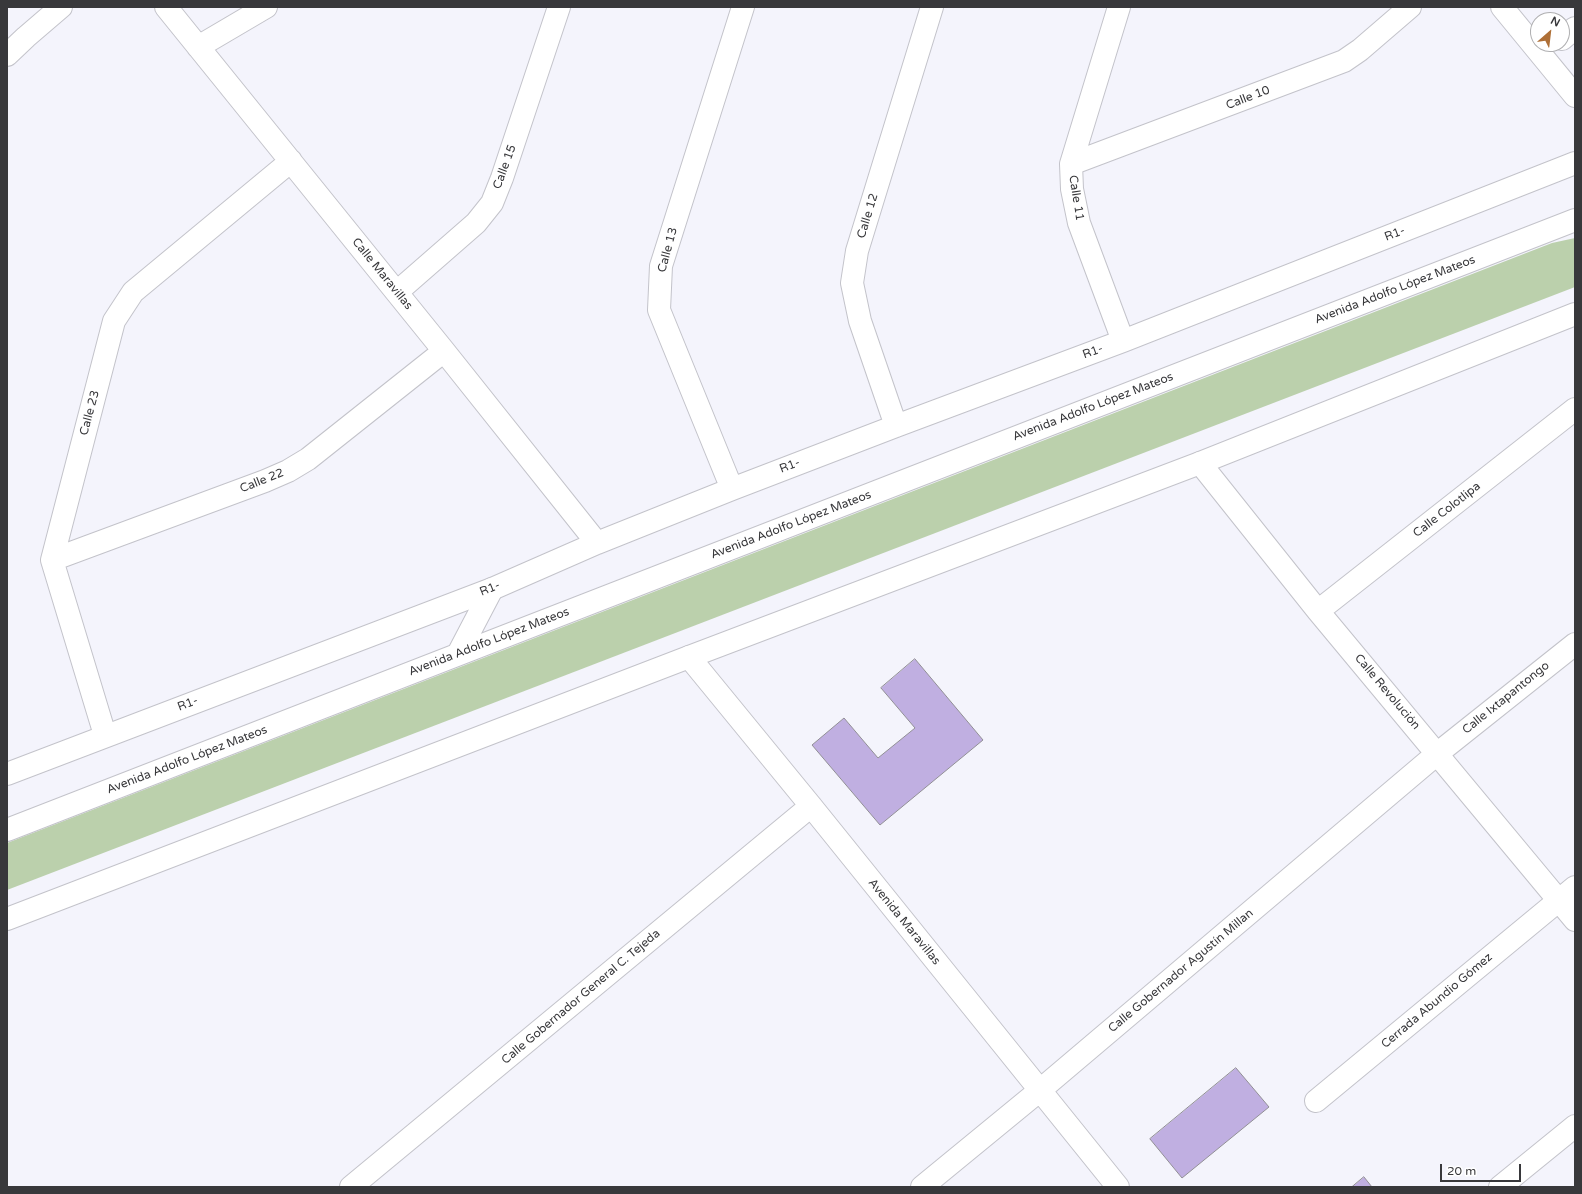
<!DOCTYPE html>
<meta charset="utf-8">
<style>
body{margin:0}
#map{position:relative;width:1582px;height:1194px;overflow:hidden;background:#f4f4fc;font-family:"Varela Round",sans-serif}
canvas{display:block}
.frame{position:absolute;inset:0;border:8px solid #38383b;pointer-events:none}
.north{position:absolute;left:1530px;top:12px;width:40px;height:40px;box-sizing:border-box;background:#fff;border:1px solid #afafb1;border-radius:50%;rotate:28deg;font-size:11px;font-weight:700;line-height:16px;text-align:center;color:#38383b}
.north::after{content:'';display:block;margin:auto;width:14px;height:18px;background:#ae6f36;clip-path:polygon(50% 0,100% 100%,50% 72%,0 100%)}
.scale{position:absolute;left:1440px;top:1164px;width:81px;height:18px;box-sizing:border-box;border:2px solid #38383b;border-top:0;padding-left:5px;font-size:12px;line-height:14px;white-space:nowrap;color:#38383b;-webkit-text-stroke:3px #fff;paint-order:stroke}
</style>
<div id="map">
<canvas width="1582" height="1194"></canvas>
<div class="frame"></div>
<div class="north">N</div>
<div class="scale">20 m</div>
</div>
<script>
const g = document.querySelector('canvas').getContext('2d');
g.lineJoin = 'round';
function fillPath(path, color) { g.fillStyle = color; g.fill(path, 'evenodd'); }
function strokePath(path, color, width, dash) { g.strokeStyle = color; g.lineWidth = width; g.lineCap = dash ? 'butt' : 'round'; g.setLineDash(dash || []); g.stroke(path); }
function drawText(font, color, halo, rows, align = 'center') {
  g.font = font + ' "Varela Round",sans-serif'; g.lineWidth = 3; g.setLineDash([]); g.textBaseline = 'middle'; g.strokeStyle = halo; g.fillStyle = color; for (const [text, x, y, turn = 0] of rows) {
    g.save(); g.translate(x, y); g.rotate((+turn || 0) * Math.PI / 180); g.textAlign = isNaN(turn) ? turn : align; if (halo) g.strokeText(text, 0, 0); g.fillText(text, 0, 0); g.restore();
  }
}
fillPath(new Path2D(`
 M1575 238V287L7 890V843L1552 243Z`), '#bbd0ac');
const building = new Path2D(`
 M915 659 983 740 880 825 812 745 844 718 878 758 915 728 881 688Z
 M1236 1068 1269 1107 1182 1178 1150 1139Z
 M1364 1177 1372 1187H1352Z`);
fillPath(building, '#c0afe1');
strokePath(building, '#918f95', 1);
const street = new Path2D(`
 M166 7 444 351 597 543
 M1119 7 1071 164 1072 189 1079 223 1123 341
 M1502 7 1575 96
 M1562 39 1575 28
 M198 47 266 7
 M7 55 26 37 61 7
 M1071 164 1344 61 1360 50 1410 7
 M397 292 476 223 492 203 502 178 559 7
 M896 426 860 321 852 283 857 251 932 7
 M1200 463 1318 611 1575 920
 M732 489 659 310 661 266 743 7
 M52 560 265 481 288 471 308 459 444 351
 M1318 611 1575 409
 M689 657 811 806 1118 1187
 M105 735 52 560 114 321 133 292 291 161
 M7 774 492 589 597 543 732 489 896 426 1123 341 1575 163
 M1316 1101 1575 887
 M351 1187 811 806
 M922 1187 1039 1091 1438 753 1575 644
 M1500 1187 1575 1126`);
const primary = new Path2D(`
 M458 654 492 589
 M7 830 1575 220
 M7 919 689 657 1200 463 1575 314`);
strokePath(street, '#c3c3ca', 24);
strokePath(primary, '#c3c3ca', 24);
strokePath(street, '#fff', 22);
strokePath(primary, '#fff', 22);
drawText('12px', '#38383b', '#fff', [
 ["Calle 10",1248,98,-21],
 ["Calle 15",505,167,-70],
 ["Calle 11",1076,198,81],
 ["Calle 12",868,216,-73],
 ["R1-",1395,234,-21],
 ["Calle 13",668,250,-75],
 ["Calle Maravillas",382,274,51],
 ["Avenida Adolfo López Mateos",1395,290,-21],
 ["R1-",1093,352,-20],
 ["Avenida Adolfo López Mateos",1093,407,-21],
 ["Calle 23",90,413,-75],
 ["R1-",790,466,-21],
 ["Calle 22",262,481,-22],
 ["Calle Colotlipa",1447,510,-38],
 ["Avenida Adolfo López Mateos",791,525,-21],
 ["R1-",490,589,-22],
 ["Avenida Adolfo López Mateos",489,642,-21],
 ["Calle Revolución",1387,692,50],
 ["Calle Ixtapantongo",1506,698,-39],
 ["R1-",188,704,-21],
 ["Avenida Adolfo López Mateos",187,760,-21],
 ["Avenida Maravillas",904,922,51],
 ["Calle Gobernador Agustín Millan",1181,971,-40],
 ["Calle Gobernador General C. Tejeda",581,997,-40],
 ["Cerrada Abundio Gómez",1437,1001,-40]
]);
</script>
